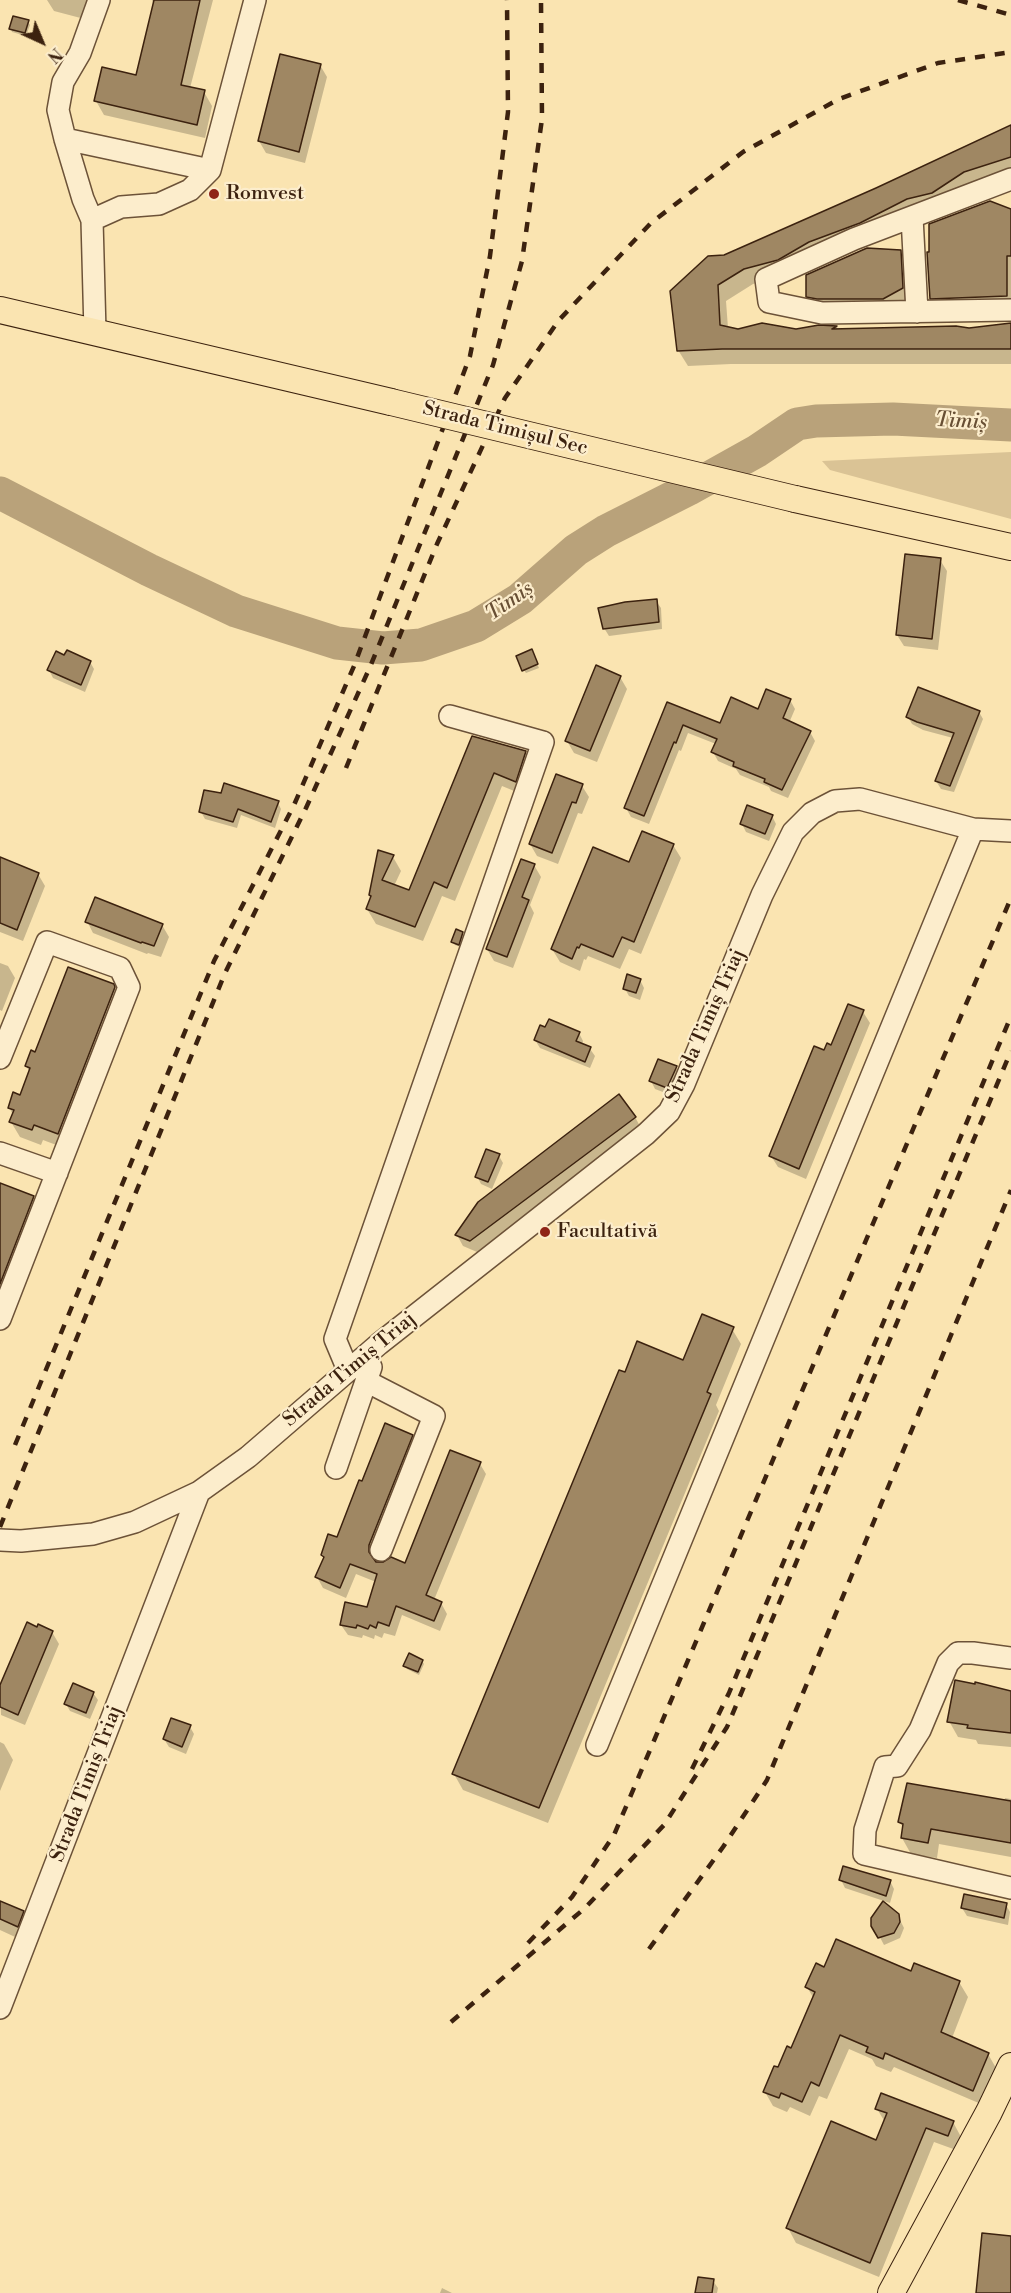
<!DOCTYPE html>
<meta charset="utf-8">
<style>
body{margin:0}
#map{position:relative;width:1011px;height:2293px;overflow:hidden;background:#fae4b1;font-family:"Libre Bodoni",serif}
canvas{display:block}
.north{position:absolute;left:12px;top:12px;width:60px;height:60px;-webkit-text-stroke:4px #fcedcc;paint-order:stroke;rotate:136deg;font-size:16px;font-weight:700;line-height:24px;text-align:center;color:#3c220f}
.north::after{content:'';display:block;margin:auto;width:21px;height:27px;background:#3c220f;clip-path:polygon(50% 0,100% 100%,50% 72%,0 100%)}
</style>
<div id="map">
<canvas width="1011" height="2293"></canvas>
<div class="north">N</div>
</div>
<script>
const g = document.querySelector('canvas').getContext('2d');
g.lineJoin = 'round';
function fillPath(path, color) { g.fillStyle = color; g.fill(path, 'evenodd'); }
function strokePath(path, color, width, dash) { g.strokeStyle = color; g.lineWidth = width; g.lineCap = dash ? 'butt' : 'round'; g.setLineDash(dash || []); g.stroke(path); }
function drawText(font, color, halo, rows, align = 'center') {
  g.font = font + ' "Libre Bodoni",serif'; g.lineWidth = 4.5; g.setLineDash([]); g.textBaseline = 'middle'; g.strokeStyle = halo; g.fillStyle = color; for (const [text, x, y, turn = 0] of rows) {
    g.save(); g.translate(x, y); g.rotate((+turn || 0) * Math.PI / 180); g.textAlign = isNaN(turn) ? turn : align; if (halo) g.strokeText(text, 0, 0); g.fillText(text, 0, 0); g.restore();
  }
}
fillPath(new Path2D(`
 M1011 452V519L830 470 822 461Z`), '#dac395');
fillPath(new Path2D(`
 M47 0H97L92 21 54 11Z
 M152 0H213L190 88 204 92 212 106 205 138 104 115 96 101 138 76 154 6Z
 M28 22 30 25 26 36 12 32 11 29Z
 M320 65 327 77 305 163 266 153 259 141Z
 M1011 127V175L787 275 753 284 726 301 728 328 738 330H796L819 327H837L838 330H969L1011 324V364H731L688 366 678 350 725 256 876 190Z
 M1011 210V311L940 314 931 298Z
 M900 251 909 267 911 304 816 312 807 296Z
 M940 560 947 571 938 650 904 646 897 635Z
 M656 601 661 608 662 629 609 636 604 628Z
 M533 655 539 668 526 673 524 670Z
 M90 662 94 669 85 692 53 678 49 670Z
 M620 677 627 689 597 762 574 753 567 741Z
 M790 700 795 709 789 723 810 732 815 741 788 798 771 791 769 787 740 775 736 769 718 761 713 752 716 744 688 733 681 751 679 750 649 824 631 817 626 808 668 704 721 725Z
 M979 712 983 719 954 792 941 789 936 781 953 738 923 730 912 724 908 717Z
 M473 737 526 752 534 766 524 795 502 786 455 901 442 896 423 941 376 924 367 909 393 857 401 871 394 886 410 892Z
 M582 786 589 797 582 814 578 813 558 864 537 856 530 844Z
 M278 803 281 809 275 828 241 815 237 828 205 819 201 812Z
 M772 816 776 824 769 841 746 832 742 824Z
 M673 845 681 858 641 954 629 949 620 969 588 956 586 960 584 959 580 971 560 962 552 949 630 864Z
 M0 859 38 874 45 886 23 941 0 932Z
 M534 865 541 877 530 905 534 913 513 968 494 961 487 949Z
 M87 921 162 925 169 937 161 957 148 953 147 954 93 933Z
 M462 933 464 936 460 947 455 945 453 942Z
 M0 963 8 966 15 978 2 1011 0 1010Z
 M640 980 644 988 640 1000 629 996 625 989Z
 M113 985 123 1004 67 1149 43 1140 41 1145 20 1137 11 1122 13 1115 9 1107 20 1097 30 1072 26 1066 36 1054Z
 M863 1012 870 1023 806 1179 778 1167 771 1156 825 1052Z
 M579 1033 583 1041 582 1045 590 1049 595 1056 590 1068 540 1048 535 1040Z
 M659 1061 676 1068 681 1075 671 1095 655 1089 651 1081Z
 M635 1117 641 1128 477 1252 463 1246 457 1235Z
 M499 1156 503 1163 492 1189 481 1184 477 1176Z
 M0 1184 33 1197 41 1210 0 1316Z
 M732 1329 741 1344 716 1405 719 1411 548 1823 463 1790 454 1774 625 1374 684 1362Z
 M412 1436 418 1447 374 1562 406 1565 480 1464 486 1474 434 1600 441 1603 447 1614 440 1631 402 1615 395 1636 384 1633 382 1638 375 1635 374 1639 363 1635 362 1638 348 1635 341 1625 368 1608 376 1582 356 1574 346 1598 323 1588 317 1577 324 1559 322 1555 337 1539 363 1483Z
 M52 1632 59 1644 25 1725 1 1715 0 1689Z
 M422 1661 424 1664 419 1675 407 1669 405 1665Z
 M976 1686 1011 1691V1747L978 1744 976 1740 958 1737 949 1721Z
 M93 1693 98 1700 90 1719 70 1711 66 1704Z
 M190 1727 194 1734 186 1754 169 1747 164 1739Z
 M0 1742 4 1744 13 1760 0 1791Z
 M1005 1798 1011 1799V1857L939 1844 937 1858 911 1854 902 1838 904 1829 900 1822 1004 1802Z
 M841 1880 890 1881 894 1889 890 1903 845 1888Z
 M0 1902 23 1912 32 1928 26 1942 0 1930Z
 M883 1903 896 1912 904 1928 900 1938 884 1945 872 1922 874 1914Z
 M1006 1905 1010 1912 1008 1925 967 1916 962 1908Z
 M825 1969 912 1973 959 1982 968 1997 952 2038 988 2054 996 2068 981 2104 894 2067 891 2072 876 2066 872 2059 849 2049 827 2099 819 2096 810 2116 790 2107 787 2112 773 2106 765 2092 792 2050 814 1999 807 1987Z
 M877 2109 953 2122 961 2137 956 2150 934 2142 879 2277 796 2243 788 2228 877 2142 885 2122Z
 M713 2281 718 2288 717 2293H697Z
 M442 2288 452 2293H440Z`), '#0003');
strokePath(new Path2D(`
 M0 493 149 570 236 611 337 643 383 648 421 645 476 626 520 599 576 550 606 531 689 489 757 451 797 424 816 421 893 419 1011 425`), '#b9a27a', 33);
const building = new Path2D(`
 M154 0H200L181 85 205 90 197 125 94 101 102 67 136 75Z
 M13 16 29 20 25 33 9 29Z
 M280 54 321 64 299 152 258 141Z
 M1011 125V157L964 172 932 193 907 199 860 223 809 242 778 260 744 269 718 285 720 325 738 329 762 323 796 329 819 325 837 326 832 329 956 326 969 328 1011 323V349H722L677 351 670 291 708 256 724 255 876 188Z
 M990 201 1011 209V256H1007V296L930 299 927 252H929V224Z
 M867 248 901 250 903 288 883 299H817L806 297V275Z
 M905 554 941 558 932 639 896 635Z
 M657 599 659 622 603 629 598 608 625 602Z
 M532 649 538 664 522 671 516 656Z
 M67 650 91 661 81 685 47 670 56 651 64 655Z
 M596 665 621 676 590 751 565 741Z
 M918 687 980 711 950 786 935 781 954 733 917 722 906 717Z
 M766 689 791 699 783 718 811 731 782 790 764 782 765 779 733 766 734 762 711 752 717 739 683 725 676 743 674 742 644 816 624 808 667 702 720 723 731 697 758 709Z
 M472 736 526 751 516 782 494 773 447 888 434 882 415 927 366 909 371 896 369 895 378 850 394 855 382 880 409 890Z
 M556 774 583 784 576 803 572 802 552 853 529 844Z
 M224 783 279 801 271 822 238 809 233 822 199 812 204 790 221 793Z
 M747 805 773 815 765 834 740 824Z
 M642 831 674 844 634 942 622 937 613 957 581 944 579 948 577 947 572 959 551 949 593 847 629 862Z
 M0 857 39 873 17 930 0 923Z
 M521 859 535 864 522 897 529 900 507 957 486 949Z
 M95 897 163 924 154 946 142 942 141 943 85 922Z
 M456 929 463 932 459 945 451 942Z
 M68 967 114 984 115 987 58 1134 34 1125 32 1130 9 1122 14 1110 8 1108 13 1092 20 1095 30 1068 25 1066 31 1050 35 1052Z
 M627 974 641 979 636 993 623 989Z
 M848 1004 864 1010 799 1169 769 1156 814 1046 824 1050 827 1043 831 1045Z
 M549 1019 580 1032 576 1041 591 1047 585 1062 534 1040 540 1025 545 1027Z
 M658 1059 677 1066 667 1088 649 1081Z
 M619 1094 636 1117 470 1241 455 1235 478 1202Z
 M486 1149 500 1154 488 1182 475 1177Z
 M0 1183 34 1196 0 1284Z
 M702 1314 734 1327 707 1392 711 1394 539 1808 452 1774 619 1370 625 1372 637 1341 683 1360Z
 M385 1423 413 1435 369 1545V1552L376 1562H383L391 1557 405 1563 450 1450 481 1462 426 1595 442 1602 434 1621 396 1606 389 1626 378 1622 376 1628 370 1625 368 1629 357 1625 356 1628 340 1625 345 1602 367 1607 377 1574 350 1564 340 1588 315 1577 324 1557 321 1555 328 1534 337 1537 359 1480 362 1481Z
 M27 1622 37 1627 38 1624 53 1631 18 1715 0 1707V1685Z
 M409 1653 423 1660 418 1672 403 1666Z
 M955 1680 975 1684V1682L1011 1691V1733L967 1728 968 1725 947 1722Z
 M73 1683 94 1692 86 1713 64 1704Z
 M171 1718 191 1725 182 1747 163 1739Z
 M907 1783 1011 1801V1843L931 1829 928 1843 901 1838 903 1824 898 1822Z
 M843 1866 891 1880 886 1896 839 1880Z
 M964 1894 1007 1903 1004 1918 961 1908Z
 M0 1901 24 1911 18 1927 0 1919Z
 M883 1901 899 1914 900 1922 894 1933 878 1938 871 1926V1918Z
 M836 1939 911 1971 914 1963 960 1981 941 2032 989 2053 973 2091 885 2053 883 2059 866 2052 868 2047 840 2035 819 2086 811 2082 802 2102 781 2093 779 2098 763 2092 774 2066 778 2067 787 2046 791 2048 815 1992 805 1987 816 1963 824 1967Z
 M881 2093 954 2121 948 2136 926 2128 870 2263 786 2228 831 2121 876 2140 887 2113 875 2109Z
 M982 2233 1011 2236V2293H976Z
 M698 2277 714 2279 712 2293H695Z`);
fillPath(building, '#9f8763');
strokePath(building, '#3c220f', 1.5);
const minor = new Path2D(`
 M65 139 210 170
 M1011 179 854 239 766 279 769 302 822 313 1011 310
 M912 217 917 312
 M92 220 121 207 159 204 190 190 210 170 255 0
 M95 332 92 220 83 199 65 139 58 110 63 82 80 53 99 0
 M0 1058 47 942 120 968 129 987 0 1319
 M0 1153 57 1173
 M348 1370 335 1339 543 742 450 716
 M366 1381 434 1416 381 1550
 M336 1468 371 1367
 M0 1540 21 1541 93 1534 135 1522 199 1492 248 1457 379 1344 646 1134 669 1112 684 1084 762 895 793 832 812 813 835 801 860 799 973 829 1011 831
 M1011 1658 973 1653H958L948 1663 920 1730 897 1766 885 1767 865 1830 864 1854 1011 1888
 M597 1745 973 829
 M0 2008 199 1492`);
const major = new Path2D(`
 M0 310 391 402
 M795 499 1011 547
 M891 2293 989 2112 1011 2066`);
strokePath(minor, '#6c5238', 24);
strokePath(major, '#3c220f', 28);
strokePath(minor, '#fcedcc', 21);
strokePath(major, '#fae4b1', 26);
strokePath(new Path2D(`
 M958 0 1011 15
 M346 768 437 544 505 398 559 320 651 223 743 152 839 99 938 63 1011 52
 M15 1445 214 961 294 805 354 666 470 356 490 256 508 112 507 0
 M0 1527 225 973 306 808 370 667 493 365 522 261 542 119 541 0
 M692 1769 729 1693 1011 1016
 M528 1943 572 1897 614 1835 1011 898
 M649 1949 723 1847 767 1780 1011 1190
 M451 2022 585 1908 664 1825 727 1727 1011 1051`), '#3c220f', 4.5, [10, 10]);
const majorBridge = new Path2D(`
 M391 402 795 499`);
strokePath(majorBridge, '#3c220f', 28, []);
strokePath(majorBridge, '#fae4b1', 26);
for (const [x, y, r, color] of [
 [214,194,6,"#8f2418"],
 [545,1232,6,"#8f2418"]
]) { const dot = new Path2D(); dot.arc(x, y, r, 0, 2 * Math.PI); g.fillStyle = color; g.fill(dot); strokePath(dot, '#fcedcc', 2); }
drawText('20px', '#3c220f', '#fcedcc', [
 ["Romvest",226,194],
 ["Facultativă",557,1232]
], 'left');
drawText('20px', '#3c220f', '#fcedcc', [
 ["Strada Timișul Sec",505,429,14],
 ["Strada Timiș Triaj",706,1026,-66],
 ["Strada Timiș Triaj",350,1370,-40],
 ["Strada Timiș Triaj",87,1784,-69]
]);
drawText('italic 21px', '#684f34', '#fcedcc', [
 ["Timiș",961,422,3],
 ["Timiș",510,602,-35]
]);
</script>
